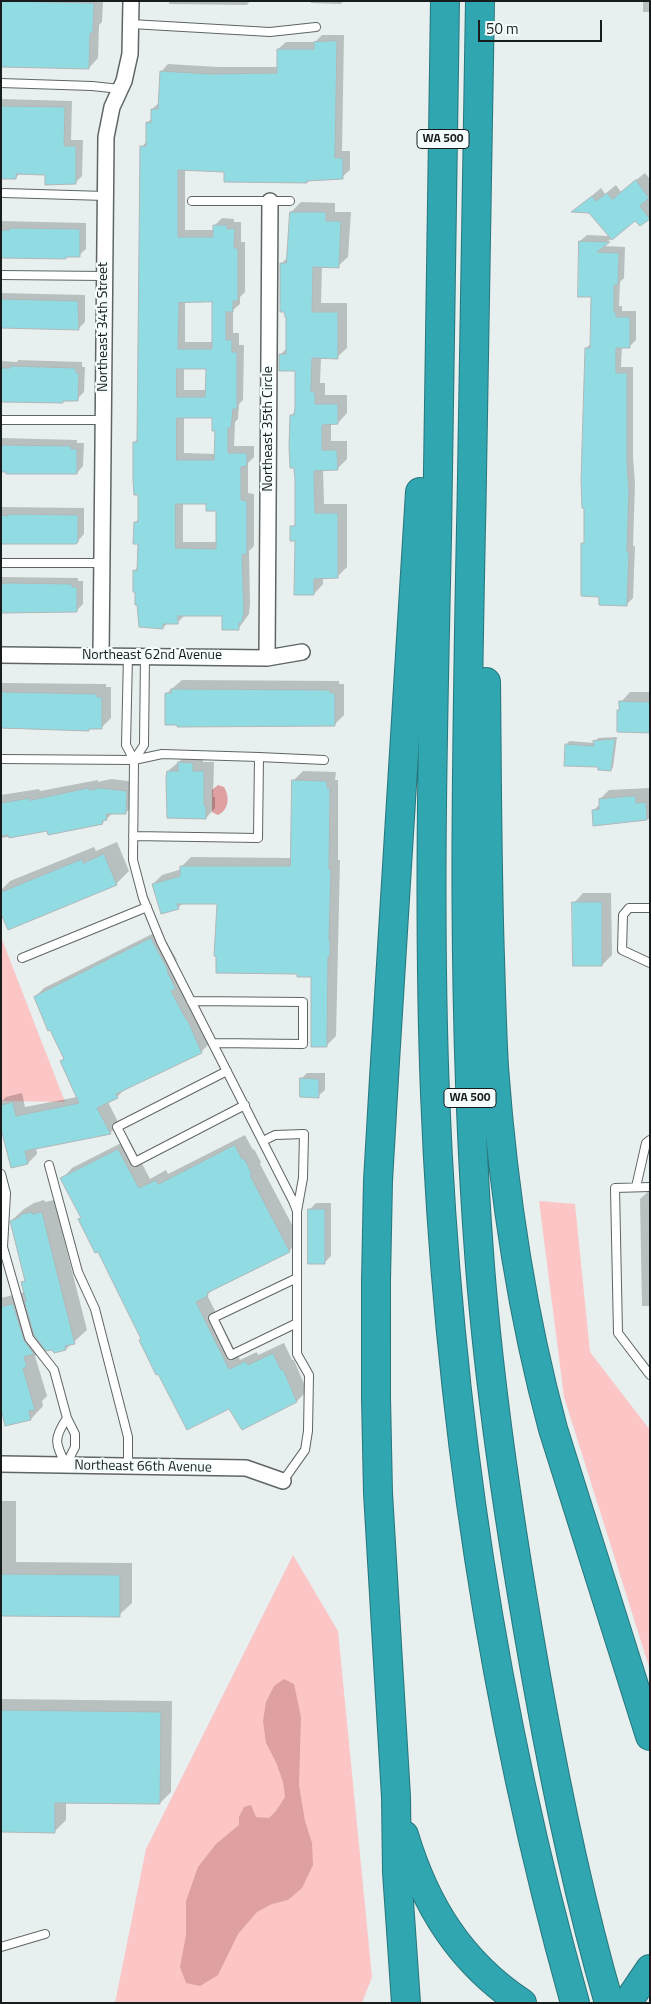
<!DOCTYPE html>
<style>
body{margin:0}
#map{position:relative;width:651px;height:2004px;overflow:hidden;background:#e7efef;font-family:"Titillium Web",sans-serif}
canvas{display:block}
.frame{position:absolute;inset:0;border:2px solid #191c1c;pointer-events:none}
.scale{position:absolute;left:478px;top:20px;width:124px;height:22px;box-sizing:border-box;border:2px solid #191c1c;border-top:0;padding-left:6px;font-size:15px;line-height:18px;white-space:nowrap;color:#191c1c;-webkit-text-stroke:4px #f4fcfd;paint-order:stroke}
</style>
<div id="map">
<canvas width="651" height="2004"></canvas>
<div class="frame"></div>
<div class="scale">50 m</div>
</div>
<script>
const g = document.querySelector('canvas').getContext('2d');
g.lineJoin = 'round';
function fillPath(path, color) { g.fillStyle = color; g.fill(path, 'evenodd'); }
function strokePath(path, color, width, dash) { g.strokeStyle = color; g.lineWidth = width; g.lineCap = dash ? 'butt' : 'round'; g.setLineDash(dash || []); g.stroke(path); }
function drawText(font, color, halo, rows, align = 'center') {
  g.font = font + ' "Titillium Web",sans-serif'; g.lineWidth = 4.5; g.setLineDash([]); g.textBaseline = 'middle'; g.strokeStyle = halo; g.fillStyle = color; for (const [text, x, y, turn = 0] of rows) {
    g.save(); g.translate(x, y); g.rotate((+turn || 0) * Math.PI / 180); g.textAlign = isNaN(turn) ? turn : align; if (halo) g.strokeText(text, 0, 0); g.fillText(text, 0, 0); g.restore();
  }
}
fillPath(new Path2D(`
 M1 937 65 1102 1 1101Z
 M539 1201 575 1204 590 1352 650 1430V1670L564 1397Z
 M293 1555 338 1631 372 1977 362 2003H115L146 1849Z`), '#fcc6c6');
fillPath(new Path2D(`
 M218 785 224 787C230 797 229 810 218 815L212 812V790Z
 M284 1679 294 1684 301 1717 299 1785 305 1821 312 1843 313 1865 302 1888 288 1900 272 1904 257 1912 238 1934 218 1975 200 1986 186 1983 180 1967 186 1935V1901L198 1867 216 1844 239 1825V1817L244 1807 251 1805 256 1817 269 1818 276 1811 285 1797 283 1782 276 1762 266 1743 263 1721 266 1702 274 1686Z`), '#dea0a1');
fillPath(new Path2D(`
 M1 1H103L102 22 99 25 98 58 89 68Z
 M169 1H250L247 5 169 4Z
 M311 1H343L341 4 311 3Z
 M643 1H650V12H643Z
 M322 35H344L342 151H350V170L342 177 310 179 307 182 226 171 185 169V230H214V226L222 218 234 219V222H241V242H245V292L240 297V304L233 310V333H239V345H244L243 400 239 404 238 419 235 422 234 446H254V457L248 463V493L254 494V546L249 551 250 604 249 614 238 629 223 615 186 614 178 622H168L163 628H148L134 571 138 567 139 543 135 523 139 518V494L135 442 138 438 142 147 147 141V123L153 117 152 109 159 103 161 72 168 64 219 67H278V49L286 42H315ZM185 301H214L213 342H185ZM184 368H207L206 390H184ZM184 416H213L216 430V454L184 453ZM183 503H207L217 509V542H183Z
 M1 99 72 101 71 140H83L82 176 75 183 46 173H20L16 178H1Z
 M645 173 650 179V217L640 225 636 219 602 246 625 247 624 278 620 282 619 306H622V311H636V340L629 347 622 346 621 367H633V457L635 484 633 546H635L633 598 627 604 600 595 583 544 586 541V348L591 344 592 296 580 241 587 235 609 236 590 211H574L601 188 605 194 616 185 621 192Z
 M301 202 335 203V212H351L348 257 338 266H322L321 303H347V348L337 357H321L320 383H325V395H347V413L338 423H331V441H347V459L337 469 323 470 324 504H347V567L337 577H323V584L314 594 292 527 296 523V480L291 416 296 411V370L281 354 287 348 288 316 282 263 288 257 291 212Z
 M1 221 86 223V249L79 255 1 257Z
 M1 293 85 295V322L78 329 1 328Z
 M18 360 82 362V367H85L84 392 77 399 62 402 1 401V361L17 362Z
 M1 438 77 440V443H84L83 466 77 473 1 472Z
 M1 507 84 508V534L76 543 1 544Z
 M1 577 78 578V581H83V604L76 611H1Z
 M182 680 339 681V684H344V715L334 725 167 693Z
 M1 683 106 684V687H111V718L101 728 91 727 89 730 20 727 18 729 1 728Z
 M630 692H650V732L621 709V702Z
 M617 737 613 767 611 770 599 766 567 744 569 741 595 743 598 738Z
 M189 753H202L203 762H214L213 797H215V808L206 818 168 771Z
 M303 771 336 772 335 780H338V860H340L336 1036 327 1045 313 976 298 973 218 903H183L178 908 153 884 162 875 182 869V866L191 857 291 858 293 781Z
 M111 779 136 782 135 804 125 813H113L102 823 1 838V795L39 789 40 791 98 780V782Z
 M650 788V819L625 820 594 810 600 804V799L609 790Z
 M117 842 129 871 116 884 1 901V890L10 881 94 847 96 851Z
 M583 893H611L612 955 602 965 574 903Z
 M160 930 177 960 176 961 184 978 180 982 211 1042 201 1052 126 1088 117 1097 108 1102 119 1124 110 1133 36 1148 37 1154 28 1163 12 1167 1 1124V1102L6 1097 22 1093 25 1107 77 1097 61 1061 65 1057 35 997 44 988Z
 M307 1073H325V1090L318 1096 301 1079Z
 M245 1135 253 1150 254 1149 261 1162 260 1164 300 1240 289 1251 215 1288 207 1295 240 1360 257 1352 258 1355 284 1343 292 1360H294L307 1391 297 1401 242 1429 230 1407 142 1338 62 1179 72 1168 129 1139 150 1179 166 1170 168 1174Z
 M650 1190V1306H642L640 1199Z
 M44 1200 45 1202 54 1200 87 1330 66 1349 53 1348 43 1344 38 1349 39 1353 35 1356 47 1396 42 1401 43 1406 31 1419 6 1424 1 1405V1298L25 1292 23 1282 26 1279 11 1221 24 1209 34 1203Z
 M316 1203H331V1256L324 1263 309 1210Z
 M1 1501H16V1562L132 1563V1603L119 1615H1Z
 M1 1699 172 1701 171 1792 160 1803 66 1802V1820L54 1832 1 1831Z`), '#0003');
const building = new Path2D(`
 M1 1 94 3 93 33H90L89 69 1 67Z
 M337 41 335 158H343V179L307 181V183L224 182V172L178 170V237H213V225H227V229L235 228 234 248H238V301H233V312H226V340H232V352H237V409H233L231 428H228V453H247V466L241 467V500L247 501V554L242 555 244 612 242 623H239V630H222V616H178V624H163V629L139 627 137 605H135V592H133V570L137 571 138 544H133L134 522H138V495H134L133 480V442H137L140 146H146V122L151 123V109H158L160 71 211 74 277 73V49H314V42ZM212 302V349H178L179 303ZM177 369H206L205 397H177ZM177 418H212V431H215L214 460H177ZM176 504H206V511H216V549L176 548Z
 M1 106 65 107 64 146H76V184L45 185V175L16 174V179H1Z
 M636 180 649 198 640 206 650 219 640 226 635 221 612 240 589 213 571 212 592 196 596 201 607 193 612 199Z
 M290 212H326V221H341L339 268 313 267 312 312H338V359L312 358 311 392H315V404H338V424L322 425V450H337L338 470 314 471 315 513H338V578L314 579V595H294L295 541H290V526H295V480L294 468H290L289 446 290 415H294L295 407V371H279V354H286V317H285L284 312H280V263H286Z
 M9 228 80 229V257H66V259L1 258V230H9Z
 M579 241 610 242 597 252 619 253 618 285H614V312H616V317H630V348H616V373H627V464L629 491 627 552H629L627 606 599 605V597L581 596V543H584V508H582L581 480 585 348H590L591 297H578Z
 M1 299 78 301 79 330 1 328Z
 M10 366 76 368V373H79L78 401H63V403L1 402V368H10Z
 M1 445 71 446V449H77V474H6V472H1Z
 M8 514 78 515V542L76 544H1V515L8 516Z
 M7 583 72 584V587H77V612L1 613V585Z
 M171 689 330 690V693H335V726L177 727V725H165V693H171Z
 M2 692 97 694V697H102V729H89V731L1 728Z
 M619 701 650 702V733L617 732V710H619Z
 M615 739 611 771 598 770V767L564 766 565 744 594 746 593 741Z
 M178 762 193 763V771H204V806H206V819L167 818 166 778 167 771H178Z
 M292 780 327 781V788H330L329 869H331L329 940H330V957H328L327 1047H311V977H297V974L216 973V956H214L217 904H177L179 909 161 914 152 884 180 876V866H290Z
 M89 788V790L101 788 127 791 126 814H106L107 820 102 821 103 824 48 835 47 831 9 838 8 835 1 836V803L30 798V800Z
 M636 796V803L646 802 647 820 593 826 592 810 599 809V799Z
 M104 854 117 885 8 930 1 914V892L82 859 83 863Z
 M572 902H602V966H573Z
 M151 938 168 970 167 971 176 989 171 991 186 1019H187L202 1053 116 1094 118 1098 97 1108 111 1134 25 1151 28 1164 11 1168 1 1129V1105L13 1102 16 1116 79 1103 60 1061 64 1059 50 1030 48 1031 34 997Z
 M300 1078 319 1079V1098L300 1097Z
 M235 1145 242 1159 244 1158 252 1174 250 1175 290 1252 207 1293 208 1296 196 1302 229 1369 246 1361 248 1365 273 1353 281 1370 283 1369 297 1402 242 1430 229 1409 187 1430 158 1374 156 1375 139 1340 141 1339 98 1252 95 1253 78 1219 81 1218 60 1178 118 1149 139 1188 156 1180 158 1184Z
 M308 1209H325V1264H308Z
 M32 1212V1214L42 1212 75 1344 65 1346 66 1350 54 1353 52 1350 46 1351 34 1335 24 1301H26L21 1282 25 1281 10 1221 20 1217V1215Z
 M13 1304 24 1340 34 1354 24 1357 27 1367 23 1368 35 1410 29 1411 31 1420 5 1426 1 1409V1307Z
 M1 1574 120 1575V1617L1 1616Z
 M1 1710 161 1712 160 1804 55 1803V1833L1 1832Z`);
fillPath(building, '#91dce3');
strokePath(building, '#b0b7b8', 1);
const lane = new Path2D(`
 M131 24 270 32 316 27
 M1 83 92 86 120 89
 M4 193 105 196
 M192 201H290
 M1 275 105 276
 M1 420H103
 M1 563H102
 M128 656 126 745 134 760 133 860 143 898 161 942 293 1201 297 1211V1354L309 1375 308 1431 305 1450 283 1481
 M259 757 324 760
 M1 759 134 760 162 754 259 757 258 838 133 836
 M134 760 144 745 145 656
 M650 908H629L623 915 622 950 650 963
 M22 958 147 907
 M191 1001 303 1002V1044L213 1043
 M227 1071 117 1127 135 1162 245 1105
 M263 1141 275 1135 304 1134 303 1178 297 1211
 M49 1165 78 1272 95 1309 128 1437V1467
 M1 1174 6 1193 3 1247 29 1338 54 1370 67 1418 75 1434V1447L66 1465
 M636 1187 646 1143 650 1140
 M650 1187 615 1188 618 1333 650 1375
 M297 1278 213 1318 231 1355 297 1323
 M66 1465C55 1443 53 1439 67 1418
 M1 1947 45 1934`);
const street = new Path2D(`
 M1 655 267 658 302 652
 M101 656 106 137 112 107 124 81 130 54 131 1
 M267 658 270 201
 M1 1464 246 1468 283 1481`);
const highway = new Path2D(`
 M445 1C442 180 440 359 437 538 433 723 428 909 435 1094 447 1400 492 1708 575 2003
 M480 1C477 177 475 352 471 527 466 774 461 1020 480 1266 491 1407 513 1548 538 1687 557 1793 579 1899 609 2003
 M486 682C487 774 487 866 490 958 491 994 492 1031 494 1067 503 1189 521 1311 553 1429L650 1736
 M404 1835C425 1905 460 1962 522 2003
 M406 2003 397 1872 396 1797 378 1493 376 1397V1281L378 1181 384 1078 420 492
 M627 2003 650 1969`);
strokePath(lane, '#5f6566', 10);
strokePath(street, '#5f6566', 18);
strokePath(highway, '#28767c', 30);
strokePath(lane, '#fff', 8);
strokePath(street, '#fff', 15);
strokePath(highway, '#30a6b0', 28);
for (const [x, y, w] of [
 [443,139,52],
 [470,1098,52]
]) { const box = new Path2D(); box.roundRect(x - w / 2, y - 9.5, w, 19, 4); g.fillStyle = '#f4fcfd'; g.fill(box); strokePath(box, '#191c1c', 1); }
drawText('bold 12px', '#191c1c', null, [
 ["WA 500",443,139],
 ["WA 500",470,1098]
]);
drawText('14px', '#191c1c', '#f4fcfd', [
 ["Northeast 34th Street",104,327,-90],
 ["Northeast 35th Circle",269,429,-90],
 ["Northeast 62nd Avenue",152,656],
 ["Northeast 66th Avenue",143,1467,1]
]);
</script>
